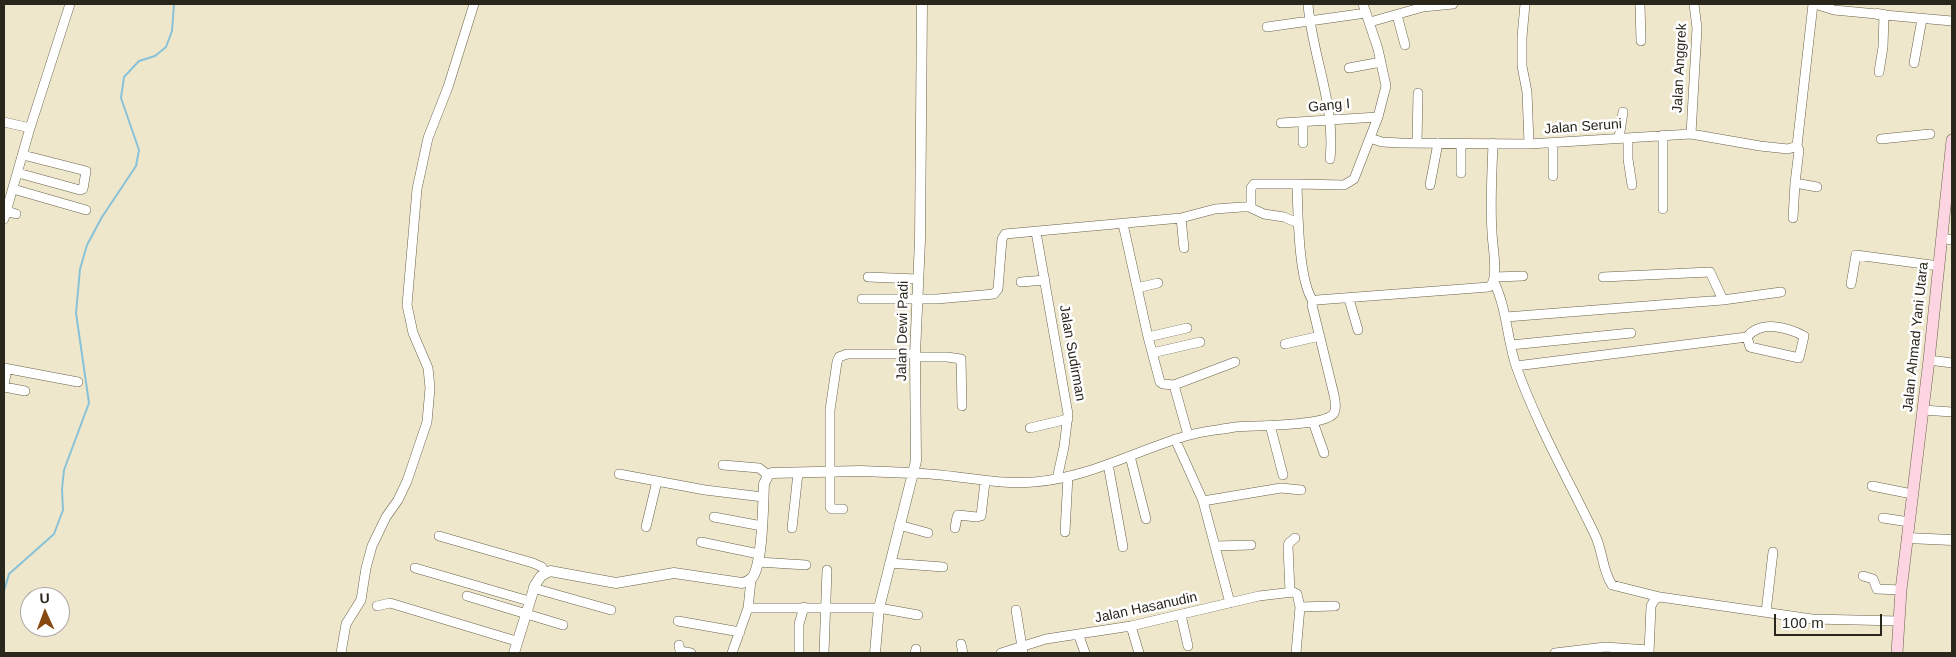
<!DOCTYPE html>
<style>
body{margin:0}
#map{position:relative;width:1956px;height:657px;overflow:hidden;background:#eee7cb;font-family:Arial,sans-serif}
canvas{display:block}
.frame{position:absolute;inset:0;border:5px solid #29261b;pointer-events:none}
.north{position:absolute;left:20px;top:587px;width:50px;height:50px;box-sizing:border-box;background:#fff;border:1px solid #a9a8a4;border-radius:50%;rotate:358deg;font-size:14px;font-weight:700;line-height:20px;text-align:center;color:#29261b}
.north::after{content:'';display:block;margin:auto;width:18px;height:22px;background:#884910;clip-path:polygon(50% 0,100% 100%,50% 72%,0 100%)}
.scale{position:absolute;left:1774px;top:614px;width:108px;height:22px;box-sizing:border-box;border:2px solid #29261b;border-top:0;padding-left:6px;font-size:15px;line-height:18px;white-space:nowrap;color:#29261b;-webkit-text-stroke:4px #fff;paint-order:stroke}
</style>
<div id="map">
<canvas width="1956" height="657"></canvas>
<div class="frame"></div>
<div class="north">U</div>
<div class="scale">100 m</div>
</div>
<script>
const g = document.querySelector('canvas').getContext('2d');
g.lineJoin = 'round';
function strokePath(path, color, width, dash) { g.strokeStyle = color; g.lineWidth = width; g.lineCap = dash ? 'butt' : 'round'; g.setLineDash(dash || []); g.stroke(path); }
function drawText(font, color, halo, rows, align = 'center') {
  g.font = font + ' Arial,sans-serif'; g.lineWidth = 5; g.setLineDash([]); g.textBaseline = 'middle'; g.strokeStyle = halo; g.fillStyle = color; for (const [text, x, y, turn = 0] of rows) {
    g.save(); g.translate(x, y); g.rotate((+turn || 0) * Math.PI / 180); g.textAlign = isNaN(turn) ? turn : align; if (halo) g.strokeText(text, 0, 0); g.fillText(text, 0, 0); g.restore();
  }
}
strokePath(new Path2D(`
 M4 591 9 574 54 534 63 510 62 489 64 470 89 403 76 313 80 269 87 245 102 217 136 166 139 150 121 98 124 77 139 61 155 56 166 47 172 31 174 4`), '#88c2d8', 2);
const minor = new Path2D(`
 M1308 4C1312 56 1336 105 1330 159
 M1525 4 1522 37V66L1527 92 1529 144
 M1640 4 1641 41
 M1815 4 1834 10 1877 14
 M1397 15 1405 45
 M1370 22 1423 7 1453 4
 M1267 27 1366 13
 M1914 63 1922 19
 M1349 68 1381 62
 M1879 72 1883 47 1884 15 1952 21
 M4 122 30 128
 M1281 123 1378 117
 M1691 134 1697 28 1694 4
 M1370 138 1382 142 1401 143 1529 144 1691 134 1760 146 1788 149 1797 146
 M1619 138 1623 112
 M1628 138V159L1632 185
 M1881 139 1930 134
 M1303 143V122
 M1417 143 1418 93
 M1553 143V176
 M18 173 80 190 83 189 86 171 23 155
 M1461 173V143
 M1795 183 1817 187
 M1430 185 1438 143
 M13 189 86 210
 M1251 207V188L1254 184H1297
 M1663 209V135
 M4 210 16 214
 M1181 218 1184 248
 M1793 218 1795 183 1799 150 1797 146 1813 4
 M4 219 30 128 70 4
 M1123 224 1148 337 1160 382 1163 384 1174 385 1188 435
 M1036 232 1068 414 1064 447 1057 479
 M1942 238 1952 240
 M868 277 917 279
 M1495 277 1523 276
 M1603 277 1710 272 1723 300
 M1021 282 1045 280
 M1494 282C1507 309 1507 339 1516 366 1537 425 1568 479 1595 535 1603 551 1602 570 1612 585L1660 597
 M1851 284 1856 255 1939 266
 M1137 288 1158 283
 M862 299H937L994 294 998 289 1002 239 1005 234 1181 218 1215 209 1242 207H1249L1264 214 1284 217 1298 223
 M1349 299 1358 330
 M1313 301 1317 300 1489 287C1500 280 1492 245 1492 232 1490 203 1492 173 1493 143
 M1506 317 1723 300 1781 292
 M1148 337 1187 328
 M1285 344 1320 336
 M1511 345 1631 333
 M1152 353 1200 342
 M915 357H947L961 359 962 406
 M1929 360 1952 363
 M1516 366 1747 337C1761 320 1787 327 1804 336L1799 358 1750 347 1747 337
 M4 368 78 382
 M4 385 7 369
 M1174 385 1235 362
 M4 387 25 391
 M1923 410 1952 412
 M1313 422 1324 453
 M1270 425 1283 475
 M1030 428 1068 419
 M1175 439 1203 501 1230 603
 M1130 456 1146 519
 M1108 464 1123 547
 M723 465 759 468 768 475
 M913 473C955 474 992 485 1034 482 1088 478 1135 451 1186 436 1202 431 1219 430 1235 427 1253 425 1326 427 1334 413 1337 408 1335 400 1334 395L1312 305 1313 301C1298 280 1298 211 1297 184L1344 185 1354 179 1378 117 1386 86 1378 49 1363 4
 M619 474 705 490 763 497
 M1872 486 1912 494
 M1203 501 1281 488 1301 490
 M843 509H832L830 507V410L837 362 839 357 847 354H915
 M714 517 762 526
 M1883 518 1909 522
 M899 525 928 533
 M646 527 657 481
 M792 528 798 473
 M955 528 957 517 958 515 977 517 981 516 985 482
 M1065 532 1068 476
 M439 536 533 563 542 567 545 573
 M701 542 759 554
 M1216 546 1251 545
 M758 562 806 565
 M890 563 943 567
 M415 568 529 601
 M1863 576 1873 579 1877 589 1901 590
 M533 588 611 610
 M1290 592 1288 546 1289 543 1295 538
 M467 596 563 625
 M377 606 390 603 516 641
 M1300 607 1335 606
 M748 608H879L918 615
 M1016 610 1023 653
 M1766 612 1773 552
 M1181 615 1188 646
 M678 621 740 632
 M1131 626 1139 653
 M1079 636 1085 653
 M961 644 963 653
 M679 645 680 651 691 653
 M799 651V624L804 607
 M341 653 346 624 361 600 366 568 372 546 386 517 398 500 407 481 427 422 430 388 428 368 413 333 407 305 417 189 428 138 448 87 474 4
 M732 653 748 608 751 580
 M824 653 827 570
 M915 653 916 649
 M1001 653 1046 639 1131 626 1259 596 1293 592 1297 594 1300 607 1296 653
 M1555 653 1605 647 1649 650
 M1649 653 1651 606 1655 599 1660 597 1812 619 1899 621`);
const tertiary = new Path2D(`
 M1877 14 1884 15
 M1907 538 1952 540
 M514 653 535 585 541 576 550 571 616 583 674 573 742 583C746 582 749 581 752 578 763 565 763 503 764 484L768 475 772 473 860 471 913 473
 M875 653 879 608 916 461 915 354 920 240 922 4`);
const secondary = new Path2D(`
 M1897 653 1901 590 1929 360 1952 140`);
strokePath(minor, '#69624a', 10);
strokePath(tertiary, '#69624a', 11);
strokePath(secondary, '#69624a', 12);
strokePath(minor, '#fff', 9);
strokePath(tertiary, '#fff', 10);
strokePath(secondary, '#fcd4e2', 11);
drawText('14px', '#29261b', '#fff', [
 ["Jalan Anggrek",1680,68,-87],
 ["Gang I",1329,106,-5],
 ["Jalan Seruni",1583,127,-4],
 ["Jalan Dewi Padi",903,331,-89],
 ["Jalan Ahmad Yani Utara",1916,337,-84],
 ["Jalan Sudirman",1072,353,80],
 ["Jalan Hasanudin",1146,608,-12]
]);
</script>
